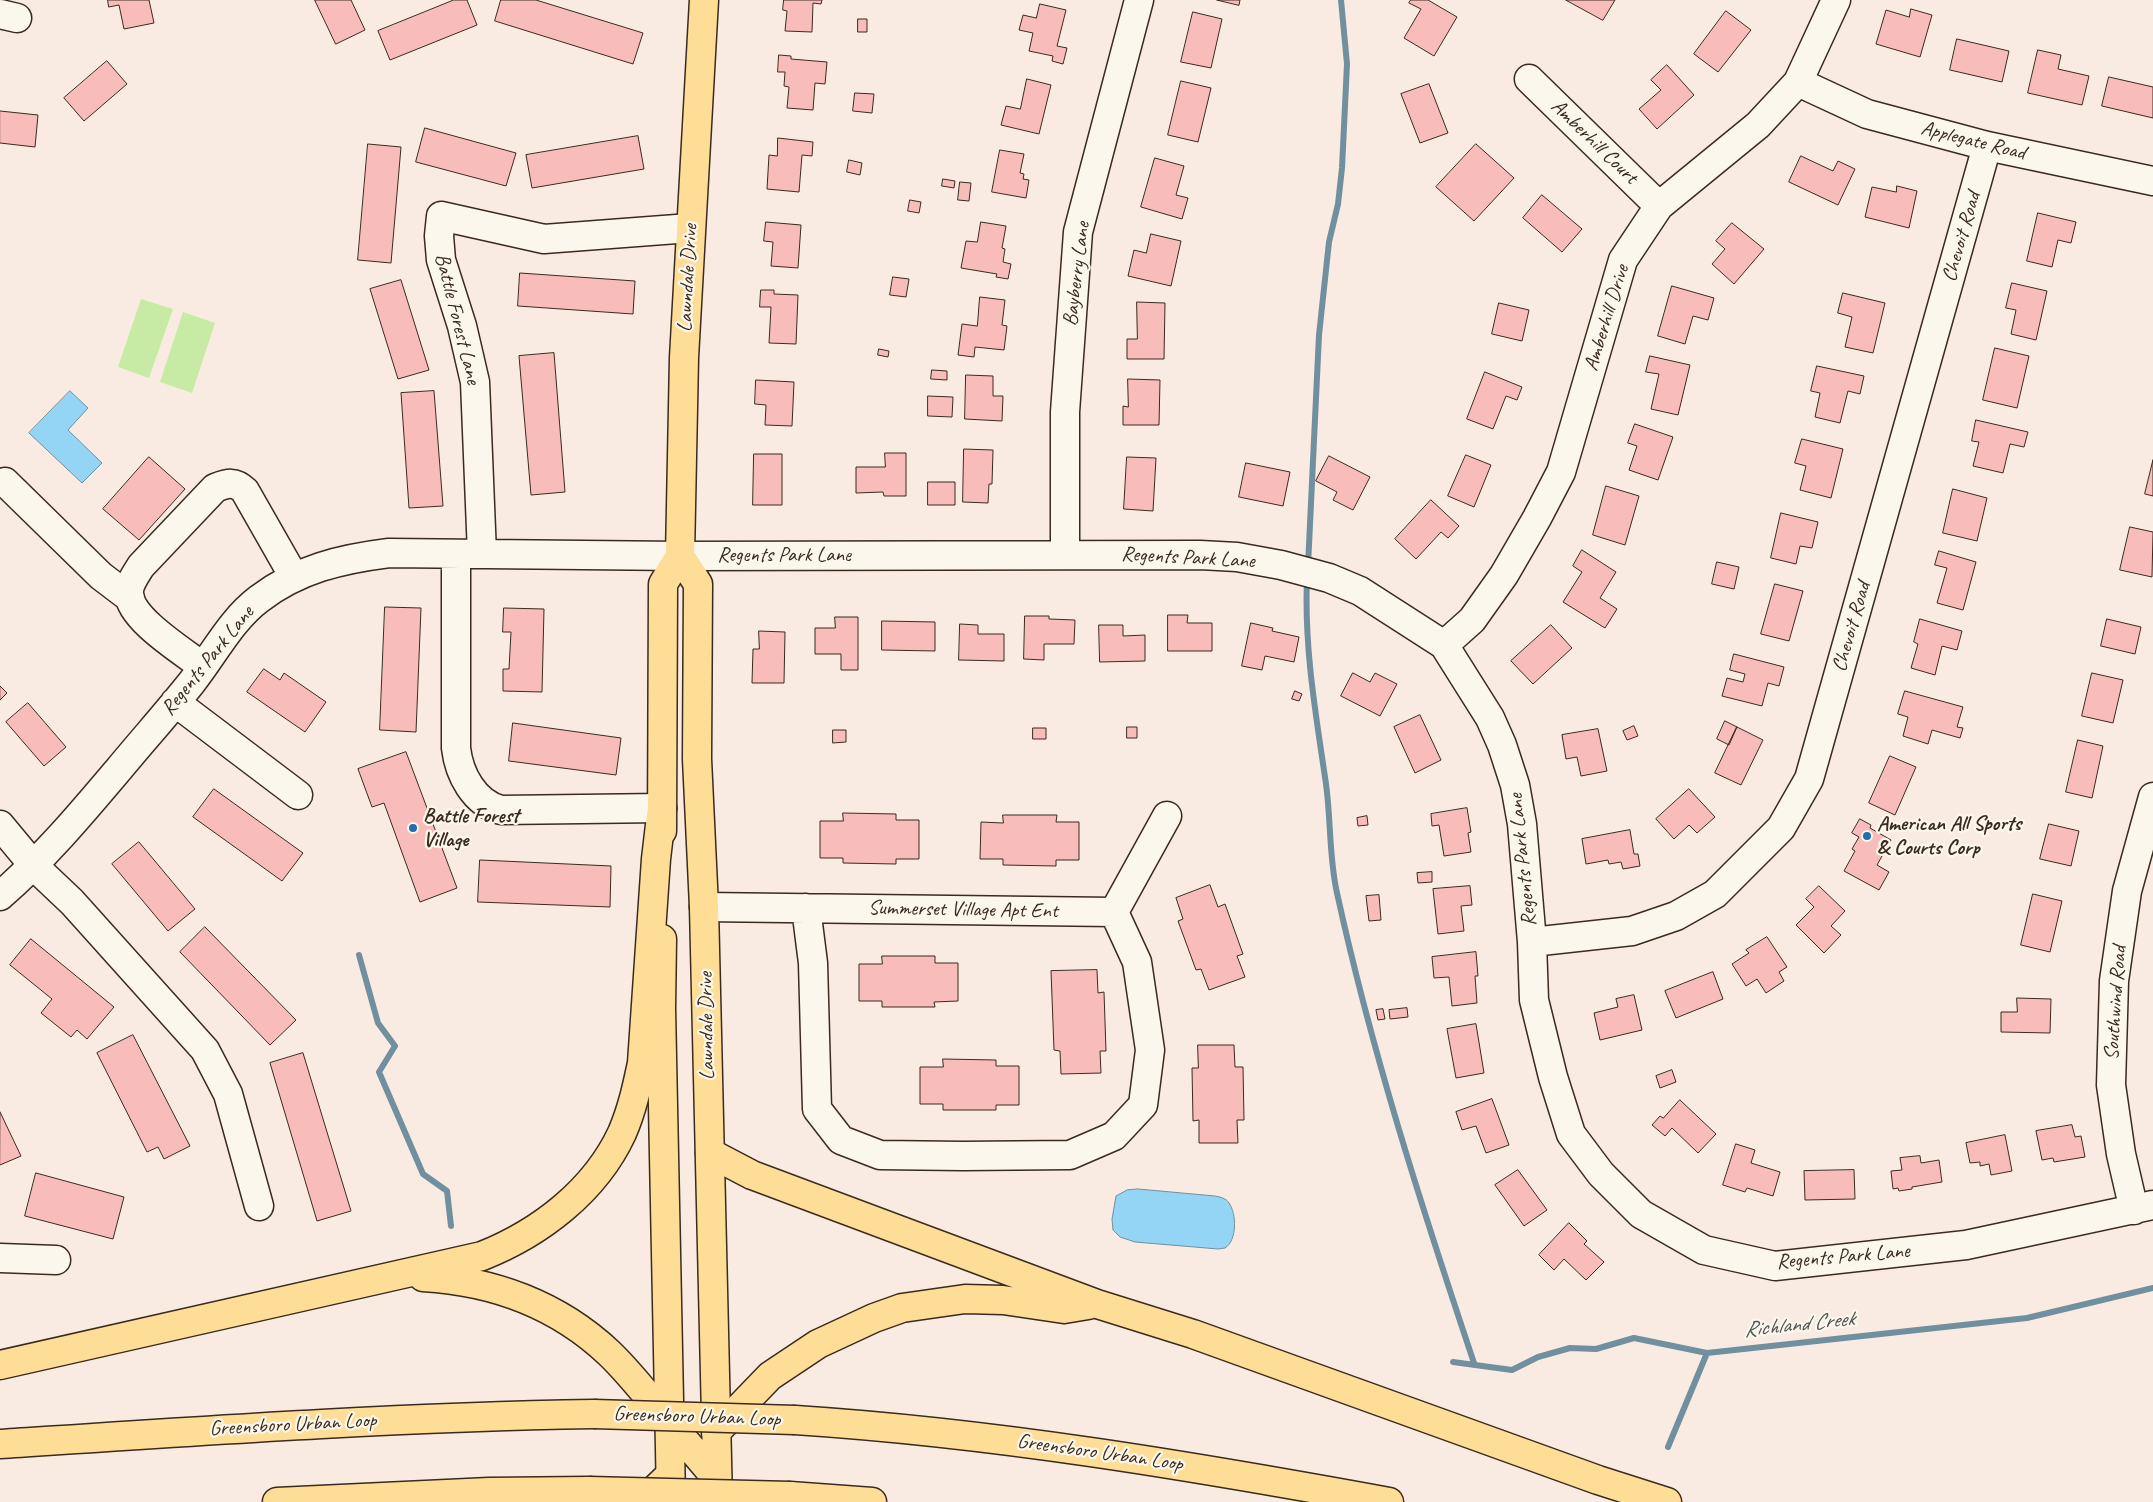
<!DOCTYPE html>
<style>
body{margin:0}
canvas{display:block;background:#faebe2}
</style>
<canvas width="2153" height="1502"></canvas>
<script>
const g = document.querySelector('canvas').getContext('2d');
g.lineJoin = 'round';
function fillPath(path, color) { g.fillStyle = color; g.fill(path, 'evenodd'); }
function strokePath(path, color, width, dash) { g.strokeStyle = color; g.lineWidth = width; g.lineCap = dash ? 'butt' : 'round'; g.setLineDash(dash || []); g.stroke(path); }
function drawText(font, color, halo, rows, align = 'center') {
  g.font = font + ' Caveat,sans-serif'; g.lineWidth = 4.5; g.setLineDash([]); g.textBaseline = 'middle'; g.strokeStyle = halo; g.fillStyle = color; for (const [text, x, y, turn = 0] of rows) {
    g.save(); g.translate(x, y); g.rotate((+turn || 0) * Math.PI / 180); g.textAlign = isNaN(turn) ? turn : align; if (halo) g.strokeText(text, 0, 0); g.fillText(text, 0, 0); g.restore();
  }
}
fillPath(new Path2D(`
 M141 299 173 309 149 378 118 367Z
 M183 312 215 323 192 393 160 382Z`), '#c7eba5');
const water = new Path2D(`
 M70 391 88 408 68 430 102 463 82 483 29 433Z
 M1138 1189 1215 1196C1220 1197 1226 1198 1229 1203 1237 1214 1237 1241 1225 1248L1218 1249 1135 1242 1120 1237 1113 1230 1112 1219 1116 1196 1127 1190Z`);
fillPath(water, '#94d4f5');
strokePath(water, '#70909f', 1);
strokePath(new Path2D(`
 M1308 566 1319 335 1329 242 1338 204 1342 168 1347 64 1341 0
 M1307 579C1304 648 1316 715 1326 784 1331 820 1329 858 1337 893 1372 1053 1422 1208 1474 1363
 M359 955 378 1023 395 1046 379 1072 423 1174 447 1191 451 1226
 M1453 1362 1512 1370 1538 1357 1570 1348 1596 1349 1634 1338 1707 1353 2027 1318 2153 1288
 M1668 1447 1707 1353`), '#70909f', 6);
const building = new Path2D(`
 M108 0H149L154 23 124 29 119 5 109 7Z
 M315 0H351L365 30 336 44Z
 M454 0H467L477 25 390 60 378 31Z
 M501 0H536L643 33 633 64 495 21Z
 M784 0H822L821 4 813 3 812 32 785 31 787 11 783 10Z
 M1217 0H1240L1239 5Z
 M1411 0H1428L1457 17 1434 56 1404 38 1421 9 1409 3Z
 M1566 0H1615L1603 20Z
 M1040 4 1066 10 1057 46 1067 48 1063 64 1052 61 1053 56 1029 51 1033 33 1019 30 1023 15 1036 18Z
 M1911 9 1932 15 1920 57 1876 44 1886 10 1909 17Z
 M1726 11 1751 30 1718 72 1694 54Z
 M1193 12 1222 19 1211 68 1181 62Z
 M858 19H867V32H858Z
 M1957 39 2009 51 2002 82 1950 70Z
 M2038 50 2061 55 2058 69 2089 76 2082 105 2028 93Z
 M779 55 791 56V59L827 62 825 84 815 83 813 110 787 108 789 87 784 86 785 72H778Z
 M107 61 127 84 84 121 64 98Z
 M1667 65 1694 95 1657 129 1639 109 1661 90 1651 80Z
 M2109 77 2153 87V118L2102 106Z
 M1027 79 1051 85 1039 134 1001 125 1006 106 1020 109Z
 M1181 81 1211 88 1198 142 1168 135Z
 M1429 84 1448 133 1420 143 1401 94Z
 M855 93 874 94 872 113 853 111Z
 M0 111 38 115 35 147 0 143Z
 M425 128 516 153 506 186 416 162Z
 M638 136 644 169 532 188 526 155Z
 M778 138 813 142 812 156 802 155 799 192 767 189 769 155 777 156Z
 M368 144 401 147 391 263 358 260Z
 M1476 144 1514 178 1474 221 1436 187Z
 M1000 150 1024 154 1020 173 1024 174 1023 179 1029 180 1026 198 992 192Z
 M1801 156 1833 171 1838 161 1855 169 1838 205 1789 182Z
 M1155 158 1184 166 1176 195 1188 198 1182 219 1141 207Z
 M849 160 862 163 860 175 847 172Z
 M943 179 955 181 954 188 942 186Z
 M960 182 971 183 969 201 958 200Z
 M1897 186 1917 191 1909 228 1865 217 1872 187 1896 192Z
 M1542 195 1582 229 1562 252 1523 218Z
 M910 200 921 202 919 213 908 211Z
 M2038 213 2076 222 2071 243 2058 240 2052 267 2027 261Z
 M766 222 801 225 798 268 771 266 773 242 764 241Z
 M981 222 1006 226 1002 248 1005 249 1003 262 1011 264 1008 279 996 277 997 274 961 268 966 241 977 242Z
 M1732 223 1764 249 1734 284 1712 264 1725 249 1716 241Z
 M1151 234 1181 241 1171 286 1128 276 1134 250 1146 253Z
 M520 273 635 281 633 314 518 306Z
 M893 277 909 279 906 297 890 295Z
 M401 280 429 370 398 379 370 289Z
 M2012 283 2047 291 2036 340 2011 334 2016 310 2006 308Z
 M1672 286 1714 298 1708 320 1693 316 1685 344 1658 336Z
 M761 290H774V294L798 295 796 344 769 343 771 307H760Z
 M1843 293 1885 303 1873 353 1845 347 1852 317 1838 313Z
 M980 297 1005 300 1002 325 1007 326 1004 350 975 347 974 357 958 355 962 324 977 326Z
 M1137 302 1165 303 1164 359H1127V339H1137Z
 M1499 303 1529 310 1522 341 1492 334Z
 M1995 348 2029 356 2017 408 1983 400Z
 M879 349 889 351 888 357 878 355Z
 M554 353 565 492 531 495 519 356Z
 M1650 356 1690 365 1678 415 1651 409 1659 374 1646 372Z
 M1817 366 1864 376 1860 394 1848 391 1840 423 1815 417 1820 393 1811 391Z
 M932 370 947 371V380L931 379Z
 M1485 372 1522 387 1517 400 1506 396 1493 429 1467 419Z
 M966 375 993 376V396H1003L1002 421 965 419Z
 M1128 379 1160 380 1159 425H1123V406L1128 407Z
 M756 380 794 382 792 426 765 425 766 405 755 404Z
 M434 391 443 506 409 508 401 393Z
 M928 396 953 397 952 417 928 416Z
 M1976 420 2028 432 2024 447 2010 444 2003 473 1973 466 1979 442 1972 441Z
 M1635 424 1673 437 1658 480 1629 470 1637 446 1628 443Z
 M1802 439 1843 449 1831 498 1800 490 1806 466 1795 463Z
 M964 449 993 450 992 484H989L988 503 963 502Z
 M885 453H906V496H884L883 492 856 493V467H885Z
 M754 454H782V505H753Z
 M1466 455 1491 465 1474 507 1448 496Z
 M1329 456 1370 477 1353 510 1333 500 1337 492 1316 481Z
 M149 457 185 489 139 540 103 509Z
 M1127 457 1156 458 1153 511 1124 509Z
 M2153 460V496L2145 494Z
 M1246 463 1290 472 1283 506 1239 497Z
 M928 482H955V505H928Z
 M1606 486 1639 496 1625 545 1593 535Z
 M1953 489 1987 498 1977 541 1943 533Z
 M1431 500 1459 526 1448 538 1441 532 1416 559 1395 539Z
 M1781 513 1818 522 1812 548 1800 546 1796 564 1771 558Z
 M2130 527 2153 532 2152 577 2120 570Z
 M1582 550 1616 572 1600 598 1617 609 1605 628 1563 602 1582 572 1573 566Z
 M1939 551 1976 562 1963 610 1937 603 1947 568 1935 565Z
 M1717 562 1739 567 1734 589 1712 584Z
 M1775 584 1803 591 1789 641 1761 634Z
 M385 607 421 608 416 732 380 730Z
 M504 608 544 609 542 692 503 691V669H509L511 632H503Z
 M1168 615H1188L1187 623H1212V651H1168Z
 M1025 616H1049V619L1075 620 1074 644H1044V660L1024 659Z
 M835 617H858V670H841V654H815V628H835Z
 M1920 619 1962 631 1957 650 1942 646 1935 675 1911 668 1918 644 1914 642Z
 M2107 619 2141 627 2135 654 2101 646Z
 M882 621 935 622V651L882 650Z
 M1251 623 1273 628 1272 631 1299 637 1294 662 1265 656 1262 670 1242 666Z
 M960 624 978 625V634H1004V661L959 660Z
 M1099 625H1123V636L1145 635V661L1100 662Z
 M1551 625 1572 648 1533 684 1511 661Z
 M759 631 785 632 784 683H752L753 649H759Z
 M1734 654 1784 667 1779 686 1768 683 1762 706 1722 696 1727 678 1743 682 1745 674 1730 670Z
 M264 669 280 680 284 673 326 702 305 732 247 692Z
 M1353 673 1370 682 1375 673 1397 684 1380 716 1341 696Z
 M2092 673 2123 680 2113 723 2082 716Z
 M0 686 7 693 0 700Z
 M1295 691 1302 694 1299 701 1292 699Z
 M1905 691 1963 707 1957 727 1963 728 1960 738 1932 730 1928 744 1903 736 1908 717 1898 714Z
 M28 703 66 747 44 766 6 722Z
 M1420 715 1441 760 1415 773 1394 727Z
 M1725 721 1737 727 1729 745 1717 739Z
 M513 723 621 738 616 775 509 761Z
 M1634 726 1638 736 1627 740 1623 731Z
 M1127 727H1137V738H1127Z
 M1737 727 1763 740 1741 785 1715 773Z
 M1033 728H1046V739H1033Z
 M1598 729 1607 771 1581 776 1577 757 1566 759 1562 735Z
 M833 730H846V742L833 743Z
 M2078 740 2103 746 2092 798 2066 792Z
 M406 752 457 888 420 902 384 803 372 807 358 769Z
 M1890 756 1916 767 1895 815 1869 803Z
 M214 789 303 853 282 881 193 817Z
 M1689 789 1715 817 1697 833 1689 825 1674 839 1656 819Z
 M1467 808 1471 832 1468 833 1471 852 1444 856 1439 825 1432 826 1431 814Z
 M843 813 896 814V820H919V859H896V864L843 863V858H820V821H843Z
 M1003 815H1057L1056 822H1079V860H1056V866L1003 865V859H980L981 822 1003 823Z
 M1367 816 1368 825 1358 826 1357 818Z
 M1860 819 1871 825 1870 828 1891 840 1877 865 1889 872 1879 890 1844 871 1855 851 1852 849 1859 837 1852 833Z
 M2049 824 2079 831 2071 866 2040 859Z
 M1630 830 1634 854H1638L1640 866 1623 869 1621 862 1609 864 1608 860 1586 864 1582 839Z
 M139 842 195 909 168 931 112 864Z
 M480 860 611 866 610 907 478 902Z
 M1432 872V882L1418 883 1417 873Z
 M1210 885 1218 907 1225 904 1243 954 1237 956 1245 977 1209 990 1201 969 1196 970 1178 921 1183 919 1176 898Z
 M1470 886 1472 905 1461 906 1464 931 1438 934 1433 889Z
 M1819 886 1845 911 1831 926 1841 935 1824 953 1796 925 1814 907 1806 899Z
 M2033 894 2062 901 2050 952 2021 945Z
 M1379 895 1381 920 1369 921 1366 896Z
 M205 927 296 1020 270 1045 180 952Z
 M1767 937 1787 967 1779 972 1784 981 1766 993 1757 979 1746 986 1732 964 1749 953 1746 950Z
 M31 939 114 1007 87 1039 77 1030 71 1037 41 1013 52 999 10 965Z
 M1476 952 1478 976H1475L1477 1003 1452 1006 1449 977 1434 978 1432 957Z
 M882 956H935V963H958V1001L934 1002 935 1007H882V1001H859V964H882Z
 M1097 970 1098 993 1104 992 1106 1051H1100L1101 1073 1061 1074 1060 1051 1054 1050 1051 971Z
 M1713 972 1723 999 1676 1018 1665 991Z
 M1634 995 1642 1030 1600 1040 1594 1013 1618 1007 1616 999Z
 M2017 998 2051 999 2050 1033 2001 1032V1012H2017Z
 M1407 1008 1408 1017 1390 1019 1389 1010Z
 M1383 1009 1385 1019 1378 1020 1376 1010Z
 M1476 1024 1484 1073 1456 1078 1447 1029Z
 M133 1035 190 1146 164 1159 158 1147 147 1152 97 1053Z
 M1198 1045H1234L1235 1067H1243L1244 1120H1237L1238 1143H1199V1120L1193 1121 1192 1068H1198Z
 M303 1053 351 1211 317 1221 270 1063Z
 M943 1059 996 1060V1066H1019V1105H996V1110H943V1104H920V1067H943Z
 M1672 1070 1676 1082 1660 1088 1656 1076Z
 M1492 1099 1509 1145 1486 1153 1476 1126 1462 1130 1456 1112Z
 M1680 1100 1716 1134 1698 1153 1672 1128 1665 1136 1652 1125 1660 1116 1663 1118Z
 M0 1112 21 1156 0 1165Z
 M2072 1125 2075 1137 2081 1136 2085 1157 2054 1162 2053 1158 2042 1160 2036 1131Z
 M2005 1135 2012 1171 1991 1175 1989 1164 1980 1166V1162L1970 1163 1966 1143Z
 M1736 1144 1755 1150 1751 1163 1780 1172 1773 1196 1747 1188 1745 1192 1723 1185Z
 M1920 1156 1921 1163 1939 1160 1942 1182 1912 1187V1189L1899 1191 1898 1188 1893 1189 1891 1171 1902 1170 1900 1158Z
 M1518 1170 1547 1210 1524 1226 1495 1185Z
 M1854 1170 1855 1199 1805 1200 1804 1171Z
 M36 1173 124 1197 113 1239 25 1216Z
 M1569 1223 1587 1241 1584 1244 1604 1262 1586 1280 1564 1259 1554 1270 1539 1255Z`);
fillPath(building, '#f8bcba');
strokePath(building, '#3b2a1e', 1);
const minor = new Path2D(`
 M0 14 17 18
 M1529 79 1659 206
 M1798 82 1867 114 1987 146 2153 181
 M5 482 101 576 130 598
 M456 554V748C459 774 474 803 501 810L662 808
 M482 554 475 382 462 326 441 260 439 236 441 216 544 239 690 228
 M1065 555V412L1078 232 1139 0
 M1444 645 1472 620 1504 575 1537 518 1561 472 1623 260 1659 206 1758 125 1798 82 1836 0
 M203 667C183 651 131 620 129 594 128 585 136 574 141 566L215 488C228 483 235 481 245 491L294 577
 M175 702 298 795
 M0 825 34 866 72 902 205 1050 228 1094 259 1206
 M0 896C45 857 81 814 119 769 143 740 169 711 192 682 214 654 231 620 259 599 298 569 341 559 389 553L680 556 1200 555 1237 557 1281 565 1329 578 1360 591 1444 645 1490 718 1502 745 1515 785 1522 824 1532 942 1534 1000 1553 1077 1571 1134 1601 1174 1641 1214 1704 1250 1775 1266 1966 1245 2153 1205
 M704 907 1114 912 1167 816
 M806 908 813 963 817 1109 841 1140 880 1155 963 1156 1070 1155 1114 1136 1143 1105 1150 1050 1137 962 1114 912
 M1532 942 1632 931 1676 916 1715 894 1781 828 1809 779 1987 146
 M2134 1210 2121 1154 2111 1085 2114 981 2127 891 2153 797
 M0 1258 56 1260`);
const major = new Path2D(`
 M680 556 698 584 697 759 704 907 718 1502
 M662 831 663 584 680 556 684 358 704 0
 M662 939 661 1008 671 1498
 M669 1422 717 1479`);
const highway = new Path2D(`
 M710 1153 752 1175 1097 1304 1193 1334 1598 1480 1667 1502
 M423 1277C493 1281 558 1305 609 1353 631 1374 650 1399 669 1422
 M0 1365 482 1256C540 1233 595 1191 622 1133 632 1110 637 1087 642 1063L656 859 662 808
 M795 1420C995 1433 1192 1466 1389 1502
 M716 1432 770 1376 818 1344 874 1318 902 1308 965 1299 1003 1300 1064 1309 1088 1305
 M0 1444C198 1431 396 1417 594 1414
 M790 1496 872 1502
 M277 1502 489 1492 589 1491
 M642 1502 670 1475`);
strokePath(minor, '#3b2a1e', 31);
strokePath(major, '#3b2a1e', 31);
strokePath(highway, '#3b2a1e', 31);
strokePath(minor, '#fbf7ec', 28);
strokePath(major, '#fedd96', 28);
strokePath(highway, '#fedd96', 28);
const highwayBridge = new Path2D(`
 M594 1414 795 1420
 M589 1491 790 1496`);
strokePath(highwayBridge, '#3b2a1e', 31, []);
strokePath(highwayBridge, '#fedd96', 28);
for (const [x, y, r, color] of [
 [413,828,5,"#1f6fb2"],
 [1867,836,5,"#1f6fb2"]
]) { const dot = new Path2D(); dot.arc(x, y, r, 0, 2 * Math.PI); g.fillStyle = color; g.fill(dot); strokePath(dot, '#fbf7ec', 2); }
drawText('21px', '#3b2a1e', '#fbf7ec', [
 ["Applegate Road",1973,141,14],
 ["Amberhill Court",1594,142,44],
 ["Chevoit Road",1962,237,-74],
 ["Bayberry Lane",1077,274,-83],
 ["Lawndale Drive",688,278,-87],
 ["Amberhill Drive",1607,318,-73],
 ["Battle Forest Lane",457,319,76],
 ["Regents Park Lane",784,555],
 ["Regents Park Lane",1188,558,3],
 ["Chevoit Road",1852,627,-74],
 ["Regents Park Lane",208,661,-51],
 ["Regents Park Lane",1523,860,-96],
 ["Summerset Village Apt Ent",963,910,1],
 ["Southwind Road",2116,1003,-86],
 ["Lawndale Drive",707,1026,-91],
 ["Regents Park Lane",1843,1257,-5],
 ["Greensboro Urban Loop",697,1417,2],
 ["Greensboro Urban Loop",293,1425,-3],
 ["Greensboro Urban Loop",1100,1453,8]
]);
drawText('bold 21px', '#3b2a1e', '#fbf7ec', [
 ["Battle Forest",423,816],
 ["Village",423,840],
 ["American All Sports",1877,824],
 ["& Courts Corp",1877,848]
], 'left');
drawText('italic 22px', '#515454', '#fbf7ec', [
 ["Richland Creek",1799,1325,-6]
]);
</script>
